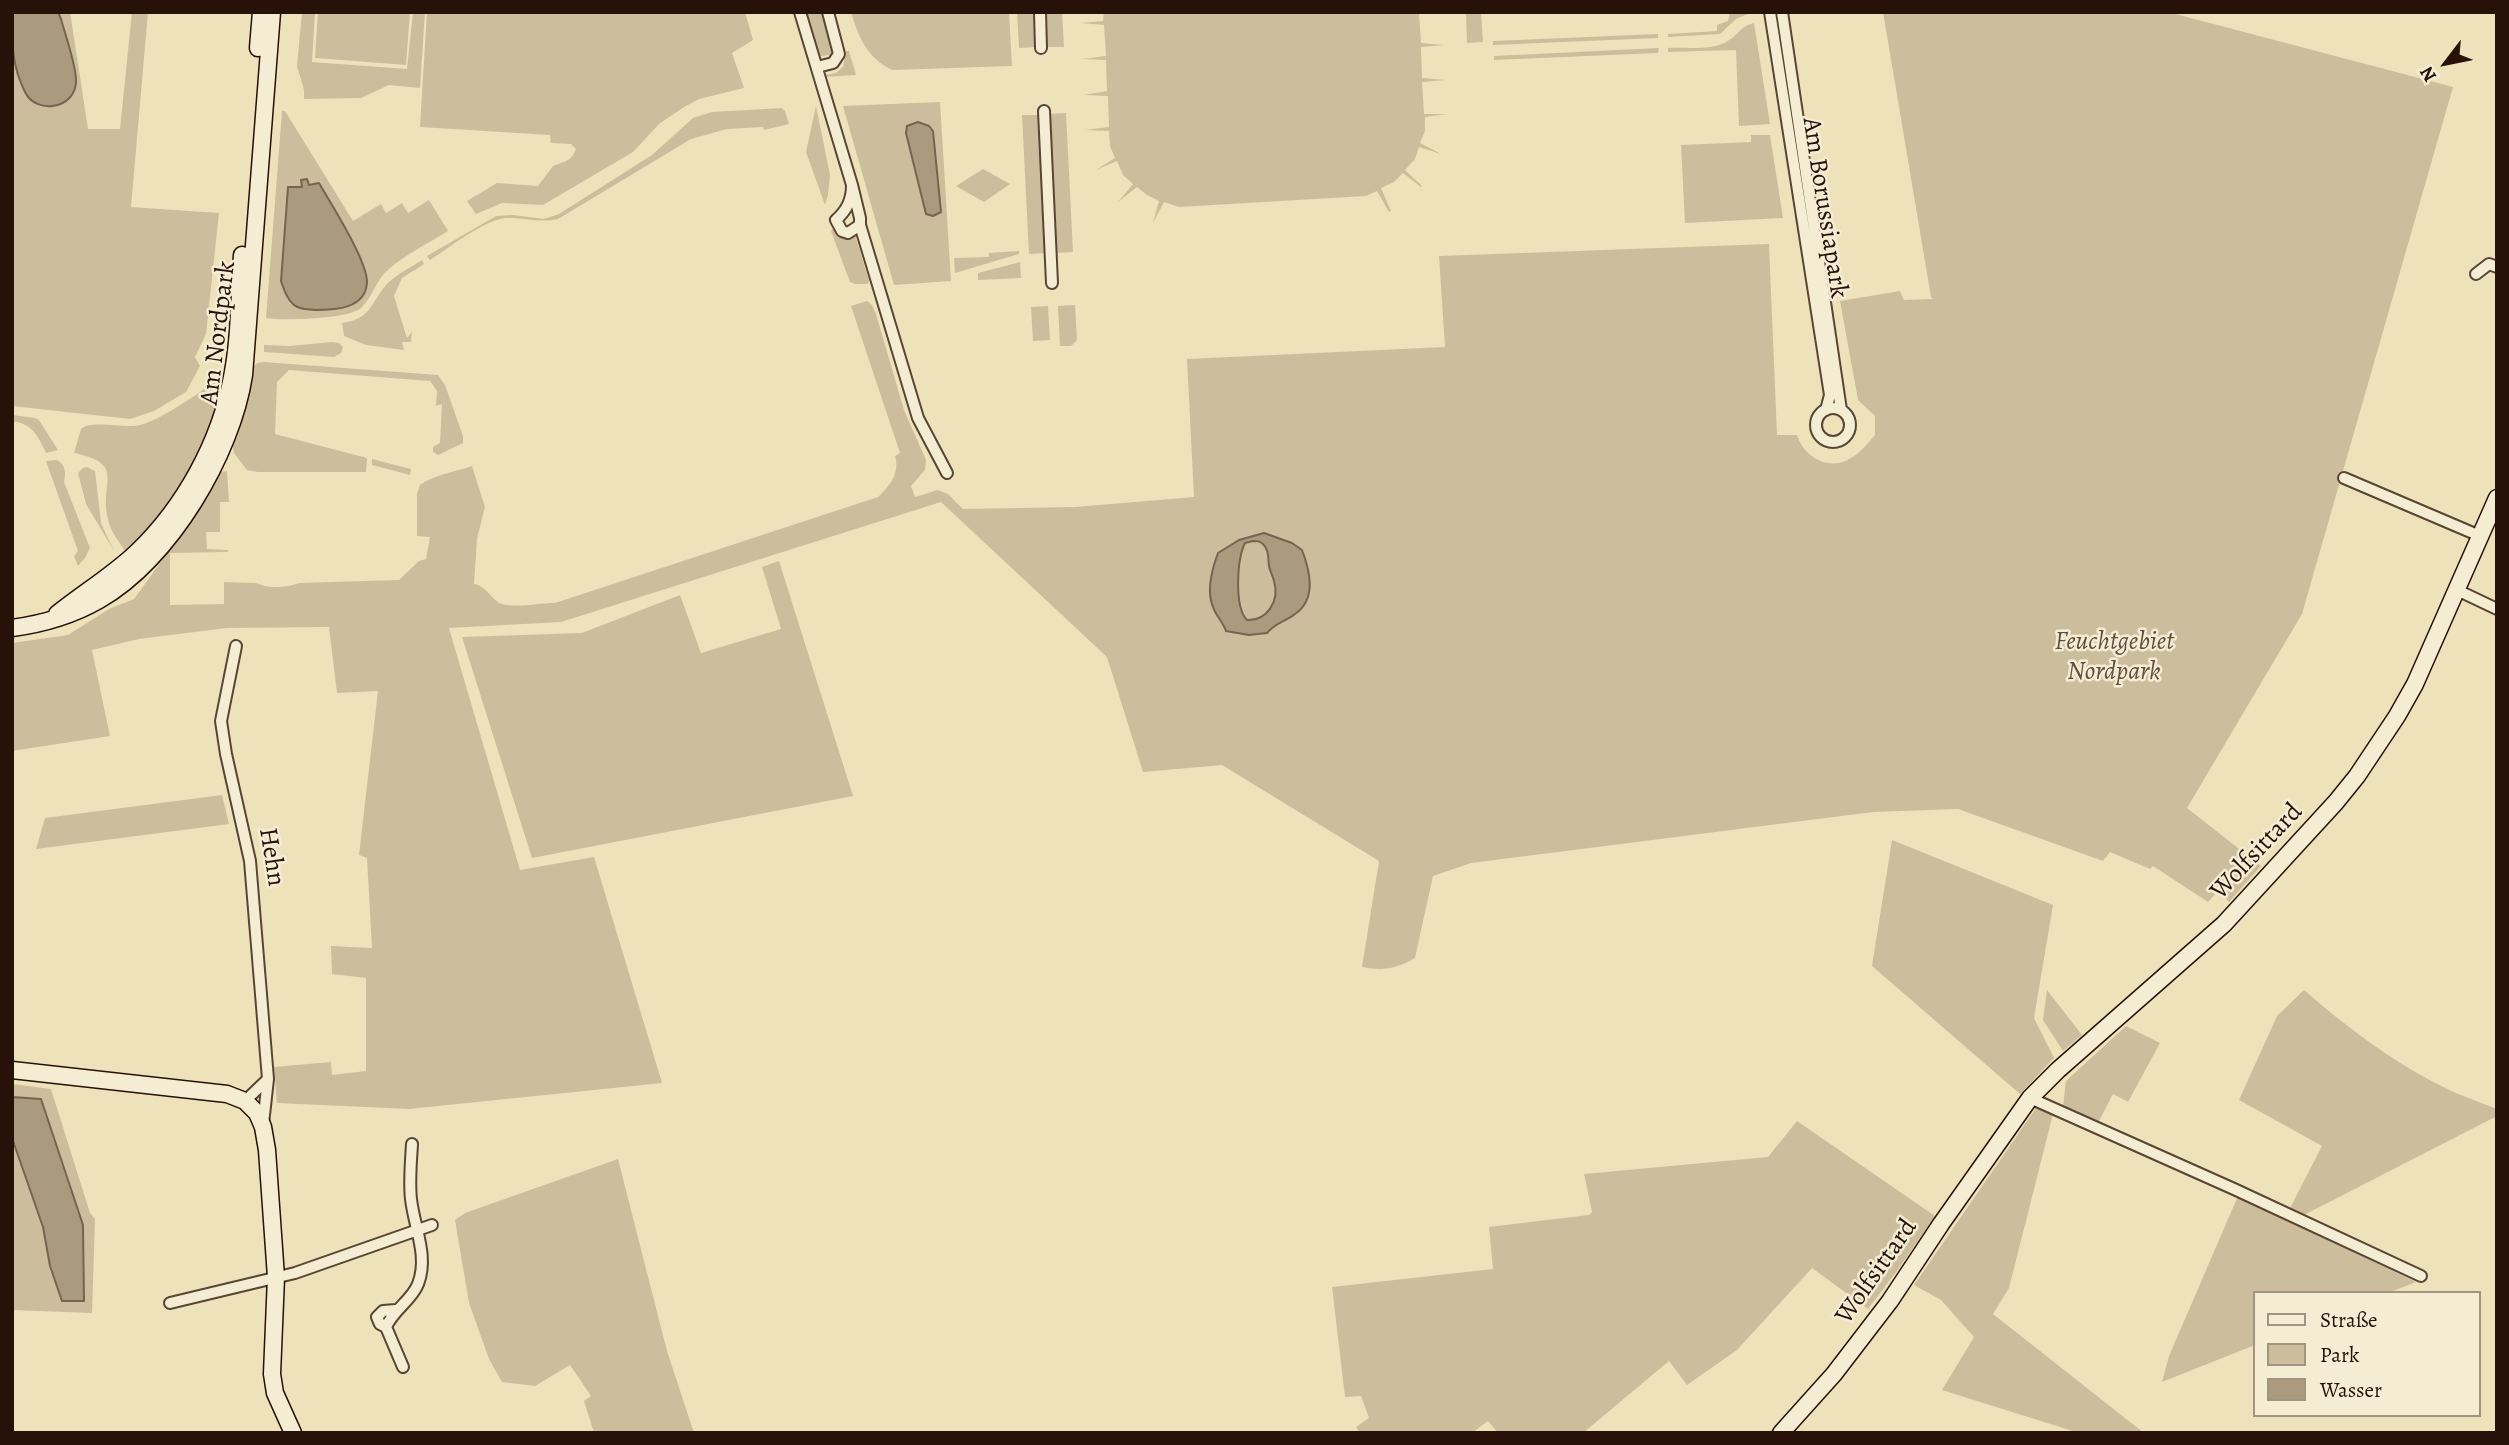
<!DOCTYPE html>
<meta charset="utf-8">
<style>
body{margin:0}
#map{position:relative;width:2509px;height:1445px;overflow:hidden;background:#eee2bb;font-family:Alegreya,serif}
canvas{display:block}
.frame{position:absolute;inset:0;border:14px solid #271108;pointer-events:none}
.legend{position:absolute;left:2253px;top:1291px;width:228px;height:126px;box-sizing:border-box;background:#f4ecd3;border:2px solid #a29482;margin:0;padding:9px 12px;list-style:none;font-size:21px;color:#271108}
.legend li{display:flex;align-items:center;gap:14px;height:35px}
.legend b{width:35px;border:2px solid #a29482}
.north{position:absolute;left:2411px;top:28px;width:70px;height:70px;-webkit-text-stroke:5px #f4ecd3;paint-order:stroke;rotate:238deg;font-size:19px;font-weight:700;line-height:28px;text-align:center;color:#271108}
.north::after{content:'';display:block;margin:auto;width:24px;height:32px;background:#271108;clip-path:polygon(50% 0,100% 100%,50% 72%,0 100%)}
</style>
<div id="map">
<canvas width="2509" height="1445"></canvas>
<div class="frame"></div>
<ul class="legend">
<li><b style="height:9px;background:#f4ecd3"></b>Straße</li>
<li><b style="height:19px;background:#ccbe9d"></b>Park</li>
<li><b style="height:19px;background:#aa9b7e"></b>Wasser</li>
</ul>
<div class="north">N</div>
</div>
<script>
const g = document.querySelector('canvas').getContext('2d');
g.lineJoin = 'round';
function fillPath(path, color) { g.fillStyle = color; g.fill(path, 'evenodd'); }
function strokePath(path, color, width, dash) { g.strokeStyle = color; g.lineWidth = width; g.lineCap = dash ? 'butt' : 'round'; g.setLineDash(dash || []); g.stroke(path); }
function drawText(font, color, halo, rows, align = 'center') {
  g.font = font + ' Alegreya,serif'; g.lineWidth = 5; g.setLineDash([]); g.textBaseline = 'middle'; g.strokeStyle = halo; g.fillStyle = color; for (const [text, x, y, turn = 0] of rows) {
    g.save(); g.translate(x, y); g.rotate((+turn || 0) * Math.PI / 180); g.textAlign = isNaN(turn) ? turn : align; if (halo) g.strokeText(text, 0, 0); g.fillText(text, 0, 0); g.restore();
  }
}
fillPath(new Path2D(`
 M58 12H70L88 129H120L132 12H148L131 207 219 213 206 334 195 357 200 366 186 392 154 411 130 419 12 406V59L26 95 77 81Z
 M302 12H315L312 62 407 69 413 12H425L420 88 389 85 361 98 304 99V90L297 66Z
 M318 12H410L406 65 315 58Z
 M427 12H745L753 40 732 53 744 88 699 99 684 107 659 124 633 152 543 205 502 203 476 214 467 201 497 183 538 186 553 166C565 161 571 162 576 149L571 144 551 143 550 135 420 127Z
 M806 12H823L833 48 832 55 820 56Z
 M851 12H1009L1012 66 892 70C867 57 859 39 851 12Z
 M1017 12H1034L1036 47 1019 48Z
 M1044 12H1062L1064 47H1045Z
 M1104 12H1422L1419 13 1421 43 1444 45 1421 47 1422 78 1446 80 1422 82 1424 114H1447L1425 117V131L1420 143 1441 154 1419 147 1415 159 1405 170 1422 186 1421 187 1403 173 1394 182 1381 188 1391 211 1389 212 1377 191 1366 196 1179 207 1164 202 1153 223 1159 201 1147 195 1137 187 1118 202 1133 184 1123 175 1117 161 1096 170 1115 158 1110 146 1109 131 1085 130 1109 127 1108 96 1084 95 1107 91 1106 60 1082 59 1106 56 1104 25 1081 23 1103 21Z
 M1466 12H1481L1483 42 1467 43Z
 M1730 12H1752L1736 19 1720 34 1668 37V34L1717 31V25L1728 21Z
 M1883 12H2168L2453 87 2302 614 2187 808 2261 866 2229 902 2218 891 2208 902 2153 866 2150 869 2110 852 2103 861 1958 809 1873 812 1471 863 1433 876 1415 958C1396 969 1383 971 1362 967L1379 861 1222 765 1143 772 1107 657 941 502 561 622 449 628 520 870 594 857 662 1083 409 1109 277 1103 274 1067 331 1062 332 1075 366 1071V978L332 974 331 946 372 948 367 858 359 855 378 691 337 693 329 627 227 628 139 639 92 650 110 736 12 751V643L68 635 109 609 134 599 192 519 220 472 227 471 229 502H220V532H206L207 549 228 550V552L170 553V605L224 604V582L256 583C268 589 287 588 299 583L399 580 419 561 426 559 430 537 417 536V494L420 485C433 475 455 472 472 466L485 507 477 539 474 584C487 586 491 600 502 604 517 608 539 603 555 603L878 497C890 486 900 473 895 456L900 453 851 306 867 301 872 305 876 314 904 410 926 460 925 470 911 486 915 497 938 490 948 494 963 509 1075 507 1194 497 1187 359 1445 347 1439 256 1769 244 1777 435H1797C1804 457 1829 472 1851 458 1860 453 1868 443 1875 435V416L1858 400 1840 301 1900 291 1904 300 1933 299 1931 297Z
 M1754 23 1770 124 1739 126 1736 50 1668 52V48C1685 47 1710 51 1726 42 1738 36 1740 26 1754 23Z
 M1658 34V38L1493 45V41Z
 M1659 48 1658 53 1494 60V56Z
 M846 51H849L856 75 825 77V75L836 73 843 67Z
 M940 102 951 281 894 285 843 106Z
 M816 106 830 175 828 195 825 205 806 152Z
 M782 108 785 111 789 124 764 130 763 127 727 129 691 139 558 219C540 223 526 218 508 218 486 218 449 248 430 260L427 256 496 216 513 215 544 219 559 214 652 155 693 118 712 112Z
 M282 111H285L353 221 381 204 386 213 402 203 408 213 429 200 448 231C429 243 406 254 389 269 376 279 373 297 361 308 349 319 282 321 266 318Z
 M1066 113 1073 252 1056 253 1049 114Z
 M1022 115H1040L1046 253 1029 254Z
 M1751 135H1770L1783 218 1685 223 1681 145 1751 142Z
 M983 169 1010 184 984 202 956 186Z
 M834 228 848 236 855 235 869 281 868 284H855L850 282 831 231Z
 M1019 251V254L955 273 954 258 989 257V253Z
 M422 260 424 264 402 278 394 296 407 338 412 332 411 342H402L404 350 366 345 344 336 342 323C371 319 370 304 386 285 395 275 410 268 422 260Z
 M1020 262 1021 278 978 280V273Z
 M1075 305 1077 340 1071 346H1060L1058 306Z
 M1048 306 1050 340 1033 341 1031 307Z
 M332 342 339 343 343 347 341 353 334 357 264 352V345L290 346Z
 M264 362 438 375 445 385 463 436V443L438 455 433 452V447L440 443 442 404 436 406 437 391 430 381 289 370 277 382 275 434 367 458 366 472H258L247 470 234 453 232 443 250 371 257 363Z
 M229 372C203 450 185 492 126 552 119 542 110 531 108 519 99 482 127 464 74 453L81 429C91 419 125 429 140 425 156 422 197 395 211 384 217 379 221 374 229 372Z
 M12 415 35 418 39 420 58 450 46 453C38 436 33 424 12 421Z
 M372 459 411 469 410 475 372 465Z
 M57 460C66 465 66 473 64 482L90 548 85 558 78 566 74 556 78 551 46 461Z
 M87 467 95 471 101 523 114 551 86 504 78 473 83 468Z
 M779 561 853 796 532 858 462 637 582 633 680 595 701 653 781 629 762 567Z
 M222 795 229 824 36 849 45 818Z
 M1892 840 2053 905 2034 1018 2054 1058 2020 1094 1872 966Z
 M2047 990 2082 1035 2063 1051 2043 1020Z
 M2304 990C2344 1025 2389 1059 2437 1084 2456 1094 2477 1101 2497 1109V1116L2302 1216 2289 1210 2322 1146 2239 1100 2277 1016Z
 M2126 1026 2160 1043 2128 1102 2113 1094 2098 1123 2063 1107 2066 1081Z
 M12 1084 51 1089 90 1213 95 1219 92 1313 12 1310V1138L43 1227 50 1266 71 1186 41 1099 12 1097Z
 M2036 1108 2053 1114 2009 1288 1993 1314 2144 1433H2079L1942 1390 1974 1337 1941 1300 1914 1285Z
 M1797 1121 1935 1216 1897 1271 1868 1309 1812 1268 1737 1350 1687 1385 1669 1361 1583 1433H1498L1488 1421 1472 1433H1360L1356 1427 1369 1418 1361 1396 1345 1397 1332 1287 1493 1269 1489 1227 1589 1215 1592 1212 1584 1174 1768 1157Z
 M618 1159 667 1351 694 1433H594L584 1401 591 1396 570 1365 535 1386 502 1382 489 1359 469 1303 455 1220 465 1213Z
 M2238 1196 2416 1282 2388 1293H2255V1345L2162 1382 2169 1356Z`), '#ccbe9d');
const water = new Path2D(`
 M12 12H58L61 19C65 34 77 68 76 82 75 109 36 115 25 92 11 64 12 42 12 12Z
 M918 122 929 126 933 131 941 212 933 216 926 214 906 133 907 126Z
 M307 179 309 185 319 183C331 204 367 260 367 282 366 309 335 310 315 310 308 309 300 310 294 305 287 299 284 290 281 281L288 187H302L301 180Z
 M1264 533 1292 543 1302 550C1310 571 1317 599 1295 614 1285 622 1276 622 1267 633L1249 635 1226 631C1223 622 1216 616 1213 607 1206 590 1212 569 1218 553L1239 540ZM1253 541C1258 541 1259 541 1263 544 1269 550 1268 558 1269 566 1270 572 1273 576 1274 581 1280 601 1267 621 1247 620 1234 607 1237 559 1245 543Z
 M12 1097 41 1099 83 1225 84 1301H62L50 1266 43 1227 12 1138Z`);
fillPath(water, '#aa9b7e');
strokePath(water, '#76644f', 2);
const street = new Path2D(`
 M800 12 852 185C852 200 847 210 836 220L842 231 848 233 860 225V218L852 185
 M1040 12 1041 48
 M1770 12 1830 395 1826 410
 M1782 12 1841 410
 M817 67 833 63 839 54 828 12
 M1044 111 1052 283
 M860 225 918 418 947 473
 M2476 274 2489 264 2497 267
 M1816 425a17 17 0 1 1 34 0a17 17 0 1 1-34 0Z
 M2344 478 2480 536
 M2457 590 2497 609
 M236 646 221 721 226 754 250 861 268 1079 263 1124
 M2030 1098 2234 1189 2421 1276
 M245 1101 268 1079
 M170 1303 295 1273 432 1225
 M386 1327 380 1324 377 1317 383 1311 396 1310
 M403 1367 386 1327C394 1309 412 1300 418 1284 429 1256 414 1227 411 1199 409 1181 411 1162 412 1144`);
const secondary = new Path2D(`
 M258 48 261 12
 M57 614C83 593 113 575 137 552 184 507 220 442 232 377 240 338 239 295 242 255
 M12 628C42 624 73 615 99 600 170 560 232 454 244 375L272 12
 M12 1070 227 1094 245 1101 257 1113 263 1127 267 1150 276 1277 272 1374 275 1393 293 1433
 M1781 1433 1834 1374 1890 1301 1941 1224 2030 1098 2058 1070 2224 924 2336 802 2357 776 2397 716 2415 684 2497 498`);
strokePath(street, '#594535', 14);
strokePath(secondary, '#271108', 19);
strokePath(street, '#f4ecd3', 10);
strokePath(secondary, '#f4ecd3', 16);
drawText('26px', '#271108', '#f4ecd3', [
 ["Am Borussiapark",1824,208,81],
 ["Am Nordpark",219,333,-83],
 ["Wolfsittard",2257,852,-47],
 ["Hehn",271,857,81],
 ["Wolfsittard",1877,1272,-55]
]);
drawText('italic 26px', '#614e3c', '#f4ecd3', [
 ["Feuchtgebiet",2114,643],
 ["Nordpark",2114,673]
]);
</script>
